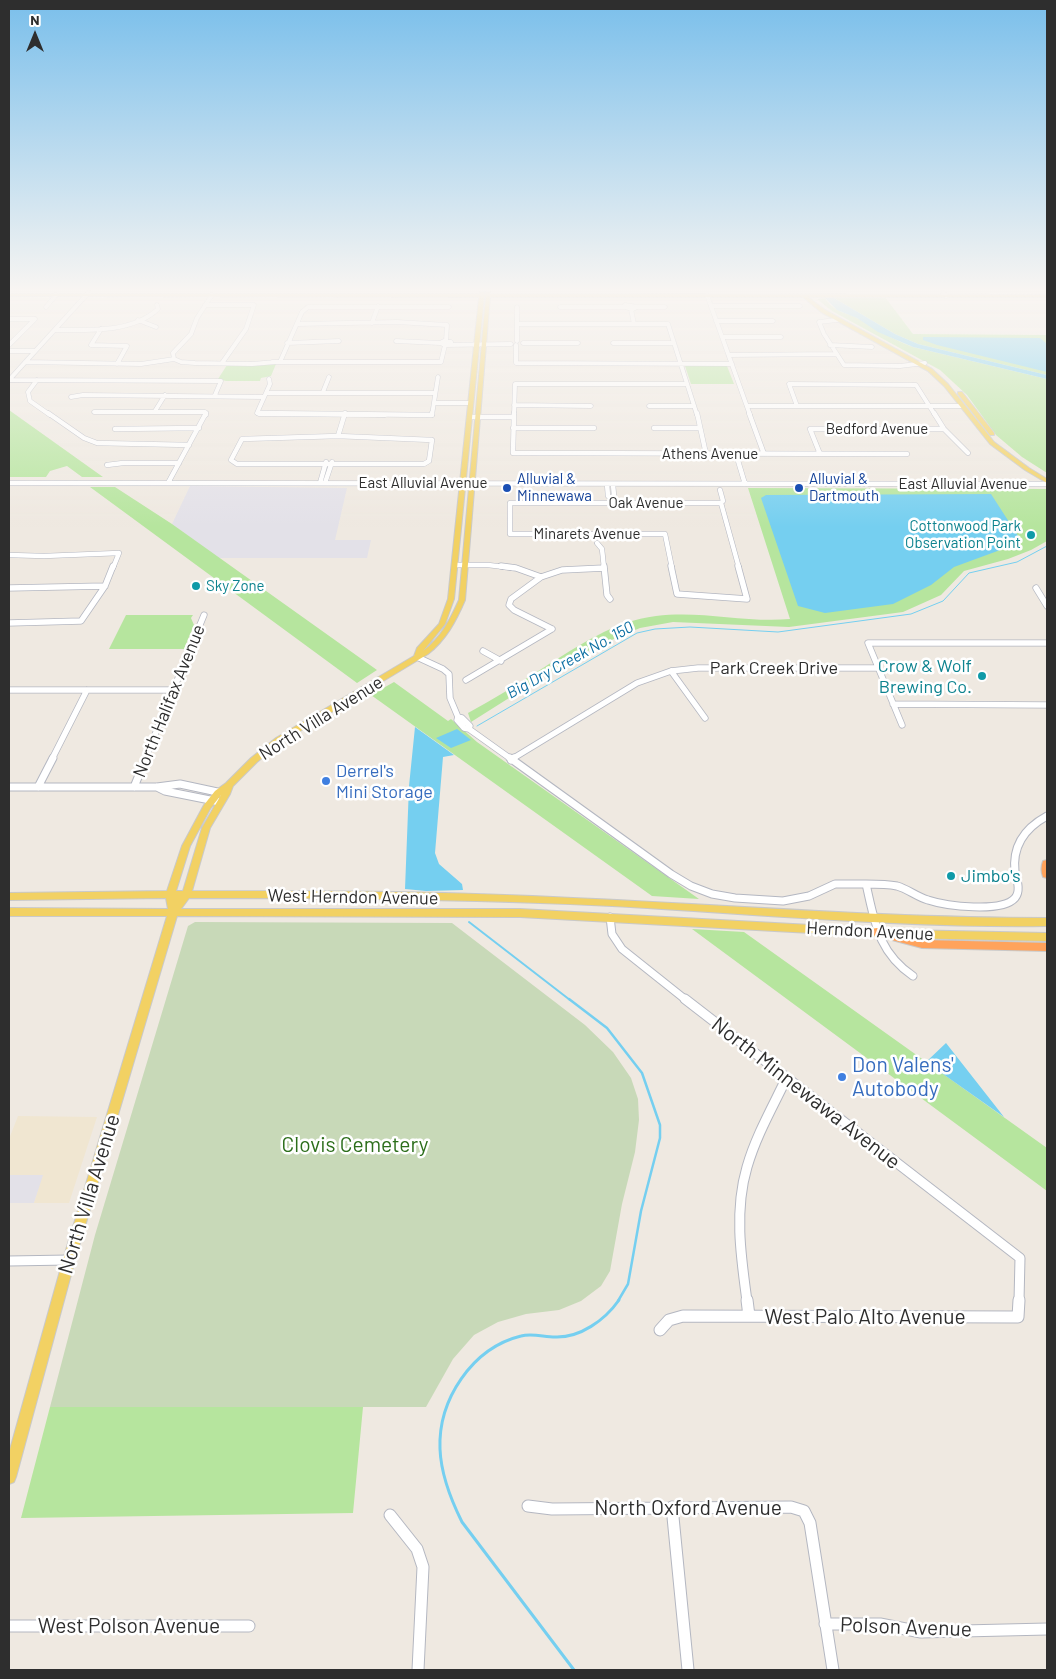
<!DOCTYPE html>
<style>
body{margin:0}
#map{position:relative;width:1056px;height:1679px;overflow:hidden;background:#efe9e1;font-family:Barlow,sans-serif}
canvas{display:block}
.frame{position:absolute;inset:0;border:10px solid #2e2e2e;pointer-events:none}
.north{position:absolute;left:10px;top:10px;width:50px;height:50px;-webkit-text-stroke:4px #fff;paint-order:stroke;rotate:0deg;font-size:14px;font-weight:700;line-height:20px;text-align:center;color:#2e2e2e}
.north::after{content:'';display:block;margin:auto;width:18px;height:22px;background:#2e2e2e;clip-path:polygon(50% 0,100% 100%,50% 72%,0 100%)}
</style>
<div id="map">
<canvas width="1056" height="1679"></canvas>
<div class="frame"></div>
<div class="north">N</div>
</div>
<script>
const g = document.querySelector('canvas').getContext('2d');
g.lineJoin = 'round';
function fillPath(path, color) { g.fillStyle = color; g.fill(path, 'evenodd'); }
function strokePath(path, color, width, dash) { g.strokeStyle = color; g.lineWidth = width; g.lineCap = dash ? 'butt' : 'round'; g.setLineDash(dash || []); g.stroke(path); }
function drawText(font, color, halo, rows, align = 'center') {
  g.font = font + ' Barlow,sans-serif'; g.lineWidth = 5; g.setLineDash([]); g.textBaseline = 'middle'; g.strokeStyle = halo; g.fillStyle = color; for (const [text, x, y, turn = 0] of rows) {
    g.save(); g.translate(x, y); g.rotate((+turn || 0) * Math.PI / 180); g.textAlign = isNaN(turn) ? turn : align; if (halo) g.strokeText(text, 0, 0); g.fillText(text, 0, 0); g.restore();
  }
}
fillPath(new Path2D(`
 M190 486 347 488 335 540H371L367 558H218L172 524Z
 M9 1175H44L34 1203H9Z`), '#e3e1e8');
fillPath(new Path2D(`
 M18 1116 97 1117 69 1203H34L43 1175H9V1139Z`), '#f0e6d1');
fillPath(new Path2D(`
 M885 297 913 334 1047 335V375L918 344 895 334 834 298Z
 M825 298C833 312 849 313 861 320 878 330 894 340 913 347L1047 379V473L1022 457 996 435 967 395 940 370 832 311 817 299Z
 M276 364 271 376 261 378 260 381H226L218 379 227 365Z
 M685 366H727L734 384H691Z
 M9 410 103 477H82L67 466 50 471 46 477H9Z
 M90 487H115L172 524 377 670 357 683Z
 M748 488 1047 489V541L1031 550 1008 559 964 571 941 595 903 612 789 627 673 622 640 628 595 647 555 669 471 722 468 713C494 699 518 684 543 668 578 646 614 621 656 616 701 610 745 623 790 619Z
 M126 615H193L191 618 194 625 184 649H109Z
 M394 682 448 721 451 719 477 742 699 899 652 896 371 695Z
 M692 929 744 932 1047 1148V1191Z
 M50 1407H363L353 1513 21 1518Z`), '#b6e59e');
fillPath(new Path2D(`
 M195 922 452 923 585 1025 613 1052 631 1078 638 1099 639 1120 635 1152 622 1204 610 1271 601 1286 581 1301 559 1310 526 1314 498 1322 474 1335 453 1359 426 1407H50L95 1235 188 926Z`), '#c8d9b8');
fillPath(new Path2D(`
 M825 298H834L895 334 918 344 1047 375V379L913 347 878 332 857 318 837 310Z
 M923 337 1040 338 1047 344V372L937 345 923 340Z
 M991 494 1022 542 954 567 931 585 893 604 825 613 798 606 761 498 766 495Z
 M415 727 454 755 443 757 435 853 439 864 462 884 463 890 426 891 405 889 409 786Z
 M457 729 471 740 451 748 436 738Z
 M946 1043 1004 1117 926 1062Z`), '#75cff0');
strokePath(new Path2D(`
 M477 726 637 633 655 629 690 627 778 632 911 614 943 601 969 573 1017 562 1047 546`), '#75cff0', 1);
strokePath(new Path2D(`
 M469 922 570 1000`), '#75cff0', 2);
strokePath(new Path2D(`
 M569 999 607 1028 642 1073 660 1125V1138L641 1211 628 1284 618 1301`), '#75cff0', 2.5);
strokePath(new Path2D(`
 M574 1670 462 1522C451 1500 441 1474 440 1449 438 1400 472 1348 521 1336 532 1333 544 1337 555 1337 580 1338 605 1320 619 1300`), '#75cff0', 3);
const minorFar5 = new Path2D(`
 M942 292 946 296
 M707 295 750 415
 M205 305H254L246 329 222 363
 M625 305 637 307 633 309 625 307Z
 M711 306H800
 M46 307 56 295
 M517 307V341
 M560 307H624
 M637 307H665
 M631 309 634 324
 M9 319H35
 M138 320 156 327
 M837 320 819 322 824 334 844 365 900 366 925 363
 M716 321H773
 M372 323 378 306
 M297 324 397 322 447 325 446 341
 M517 324H668L697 415
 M101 329 91 345 127 346 117 364
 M56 330C89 330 132 333 158 309L157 305
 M722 337H781
 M396 341 440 343
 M287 343 339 341
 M523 343H578
 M613 343H674
 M451 344V342L444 341 440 343 445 345 511 344
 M9 345 35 319
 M516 345V363L732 364
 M830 345 872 347
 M9 351H35
 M729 355 836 354
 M174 359 173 353 191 334 197 318 212 295
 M25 362 141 364 174 359 181 362 195 363 252 364 276 362
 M272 362H441L445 345
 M280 362 302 312 308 307H449
 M269 379 270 384 257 413 259 414 385 415
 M9 380 221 381 215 395
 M9 380 89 292
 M37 380 28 392 30 401 50 415
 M323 392 329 377
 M266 393H435
 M71 397 83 395 264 397
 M434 403H471
 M514 405 591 406
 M649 406H694
 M747 406H962
 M797 406 789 384 916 385 935 415
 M155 411 165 395
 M94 412H205L206 415
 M432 415 438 377
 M514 415 515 384H687`);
const minorFar4 = new Path2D(`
 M48 413 84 438 97 443 189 445
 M258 413 432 415V413
 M514 413 513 453 907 454
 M697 413 706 454
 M749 413 764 454
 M934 413 944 429 968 453
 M470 417H514
 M513 428H594
 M654 428H700
 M115 429 199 428
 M338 436 432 440 429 461 424 464H237L231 460 242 439Z
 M338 436 345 413
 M736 454 745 484
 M820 454 810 429H944
 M107 465 123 463H179
 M9 483 1047 484
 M168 483 206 413
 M320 483 326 462
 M325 483 332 462
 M607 484 608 496 612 498
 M720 490 723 501 721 503
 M612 503 614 496 613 484
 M721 503 739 568
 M597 543 602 549 604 568
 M9 555 44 556 119 553 113 568
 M455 565H488L513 568
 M672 568 665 534H510V503H721`);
const minorFar3 = new Path2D(`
 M501 566 516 568 541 577 562 570 604 568
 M604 566 607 595 610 599
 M671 566 677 594 747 599 738 566
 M541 577 511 599 509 605 514 610 552 629
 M9 588 105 586
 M1036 588 1047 606
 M9 623 81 621 105 586 113 566
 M483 651 501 661
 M417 657 443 669 449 674 450 698 458 717 457 720 464 728 469 729 511 759
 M671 671 705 718
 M466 680 552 629
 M9 690H174
 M893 704 1047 705
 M458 717 462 718 470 726 469 729
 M902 725 868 643H1047
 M52 759 87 690
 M145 759 204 615
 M512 759 637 683 671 671 698 668H878`);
const minorFar2 = new Path2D(`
 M510 758 671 874 691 886 712 894 735 898 783 901 809 896 835 884H866C875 923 878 952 913 976
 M511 760 514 758
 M9 787H157L180 784 222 793
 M38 787 53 758
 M134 787 146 758
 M157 787 165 791 220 802
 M866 884C876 884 887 884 897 886 908 889 917 897 928 900 946 906 1002 913 1015 898 1021 891 1017 880 1015 872 1012 846 1025 828 1047 816
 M610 917 612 934 622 949 686 1000`);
const minorFar1 = new Path2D(`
 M685 999 1020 1258 1019 1301
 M9 1261 69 1260
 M747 1301C741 1257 734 1211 747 1167 756 1136 772 1108 786 1079`);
const minor = new Path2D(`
 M747 1300 749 1316
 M660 1330 669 1320 683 1316 1018 1317 1019 1300
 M528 1506 552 1509 791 1507 804 1511 810 1523 833 1670
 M672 1507 688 1670
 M390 1515 417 1549 423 1567 418 1670
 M825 1624H880L921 1632 1047 1629
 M9 1626H249`);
const major = new Path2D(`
 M480 292H484V294H486V292H490V294L1047 295V297H808L825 310 932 369 948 384 994 442 1029 468 1047 479V483L1025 470 990 444 944 386 928 371 821 312 803 297H490L465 600C456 621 446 640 428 654L282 742 257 762 233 786 230 794 210 828 192 891C312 891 433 891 553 897 718 904 882 918 1047 918V926C902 928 757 914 612 906 471 899 330 898 189 898L181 909H520L902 930 1047 933V941L902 938 520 917 177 916 75 1260 16 1477 14 1482 9 1484V1453L63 1260 167 916H9V908L168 909 166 898 9 900V893L167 891 182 846 204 805 215 791 226 783 251 758 276 738 414 656 417 648 439 624 448 599 479 297 9 296V294H480ZM484 297H486L459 600C450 620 441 638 423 651L445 624 454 599ZM221 795 202 828 183 891H176L190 846 210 809Z
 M958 392H962L994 433V435H990L958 394Z`);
const highway = new Path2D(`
 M1047 860V878L1043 877C1041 872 1041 866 1043 861Z
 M877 928 922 940 1047 943V951L922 948 873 935 872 932 873 929Z`);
strokePath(minorFar5, '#b4b7c1', 5);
strokePath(minorFar4, '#b4b7c1', 5.5);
strokePath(minorFar3, '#b4b7c1', 7);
strokePath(minorFar2, '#b4b7c1', 9);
strokePath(minorFar1, '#b4b7c1', 11);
strokePath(minor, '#b4b7c1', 13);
strokePath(major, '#c9c9c9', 2);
strokePath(highway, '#c9c9c9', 2);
strokePath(minorFar5, '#fff', 4);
strokePath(minorFar4, '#fff', 4.5);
strokePath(minorFar3, '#fff', 5.5);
strokePath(minorFar2, '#fff', 7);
strokePath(minorFar1, '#fff', 9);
strokePath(minor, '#fff', 11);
fillPath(major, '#f2d163');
fillPath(highway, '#ffa35c');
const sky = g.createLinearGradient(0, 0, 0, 527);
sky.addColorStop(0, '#7abfeb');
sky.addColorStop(0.55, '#f8f5f2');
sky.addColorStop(1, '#f8f5f200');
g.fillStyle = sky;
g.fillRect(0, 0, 1056, 527);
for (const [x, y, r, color] of [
 [507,488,5,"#1a4fb4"],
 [799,488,5,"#1a4fb4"],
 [1031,535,5,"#0f9aa8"],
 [196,586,5,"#0f9aa8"],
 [982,676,5,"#0f9aa8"],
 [326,781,5,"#3f7fe0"],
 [951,876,5,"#0f9aa8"],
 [842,1077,5,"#3f7fe0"]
]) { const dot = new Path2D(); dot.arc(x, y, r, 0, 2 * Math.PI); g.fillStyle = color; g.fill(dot); strokePath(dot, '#fff', 2); }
drawText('15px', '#2e2e2e', '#fff', [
 ["Bedford Avenue",877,429],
 ["Athens Avenue",710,454],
 ["East Alluvial Avenue",423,483],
 ["East Alluvial Avenue",963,484],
 ["Oak Avenue",646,503],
 ["Minarets Avenue",587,534]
]);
drawText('15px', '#164399', '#fff', [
 ["Alluvial &",517,479],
 ["Minnewawa",517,496],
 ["Alluvial &",809,479],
 ["Dartmouth",809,496]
], 'left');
drawText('15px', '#0d838f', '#fff', [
 ["Cottonwood Park",1021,526],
 ["Observation Point",1021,543],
 ["Sky Zone",206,586,"left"]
], 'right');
drawText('italic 16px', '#0d6fa3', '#fff', [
 ["Big Dry Creek No. 150",570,660,-29]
]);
drawText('18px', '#0d838f', '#fff', [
 ["Crow & Wolf",972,666],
 ["Brewing Co.",972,687],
 ["Jimbo's",961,876,"left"]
], 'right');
drawText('18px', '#2e2e2e', '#fff', [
 ["Park Creek Drive",774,668],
 ["North Halifax Avenue",169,701,-68],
 ["North Villa Avenue",321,718,-32],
 ["West Herndon Avenue",353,897,1],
 ["Herndon Avenue",870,931,3]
]);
drawText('18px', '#366cbe', '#fff', [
 ["Derrel's",336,771],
 ["Mini Storage",336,792]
], 'left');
drawText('21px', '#366cbe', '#fff', [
 ["Don Valens'",852,1065],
 ["Autobody",852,1089]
], 'left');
drawText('21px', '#2e2e2e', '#fff', [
 ["North Minnewawa Avenue",806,1093,38],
 ["North Villa Avenue",89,1194,-73],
 ["West Palo Alto Avenue",865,1317],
 ["North Oxford Avenue",688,1508],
 ["West Polson Avenue",129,1626],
 ["Polson Avenue",906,1627,2]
]);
drawText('21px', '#2c6e1b', '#fff', [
 ["Clovis Cemetery",355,1145]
]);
</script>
